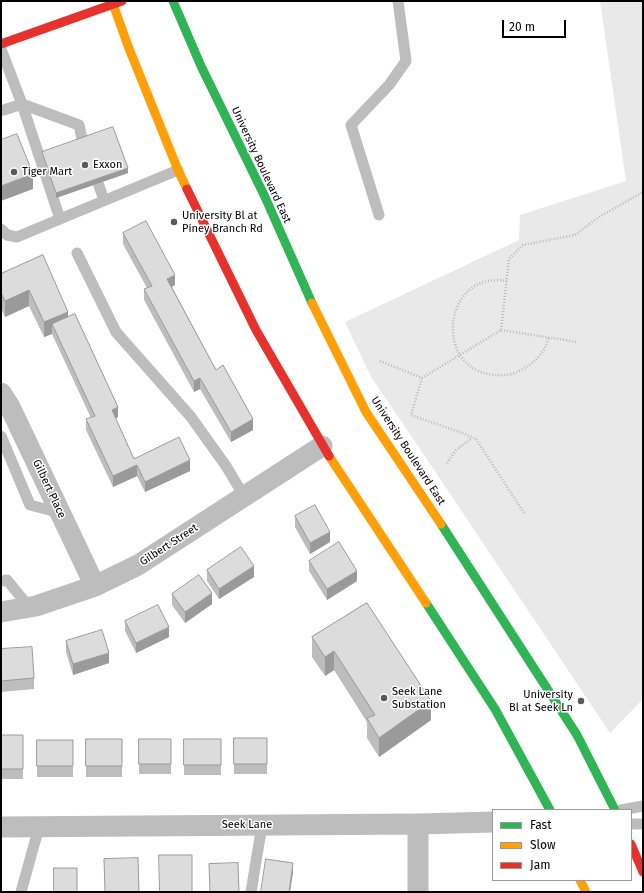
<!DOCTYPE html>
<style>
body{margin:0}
#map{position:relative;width:644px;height:893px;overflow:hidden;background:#fff;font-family:"Fira Sans",sans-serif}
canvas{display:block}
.frame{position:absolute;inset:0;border:2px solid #000;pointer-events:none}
.legend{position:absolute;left:492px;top:809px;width:140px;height:72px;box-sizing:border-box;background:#fff;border:1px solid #999;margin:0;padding:5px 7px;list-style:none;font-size:12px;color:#000}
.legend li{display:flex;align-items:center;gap:8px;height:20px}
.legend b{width:20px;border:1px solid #999}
.scale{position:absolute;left:502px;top:20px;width:64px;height:18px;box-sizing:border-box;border:2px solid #000;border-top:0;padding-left:5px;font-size:12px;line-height:14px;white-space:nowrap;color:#000;-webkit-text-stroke:3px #fff;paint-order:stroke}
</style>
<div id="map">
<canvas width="644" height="893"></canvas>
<div class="frame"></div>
<ul class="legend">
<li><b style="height:5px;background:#30b455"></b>Fast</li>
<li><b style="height:5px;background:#ff9f0a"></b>Slow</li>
<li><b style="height:5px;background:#e5322d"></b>Jam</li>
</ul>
<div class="scale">20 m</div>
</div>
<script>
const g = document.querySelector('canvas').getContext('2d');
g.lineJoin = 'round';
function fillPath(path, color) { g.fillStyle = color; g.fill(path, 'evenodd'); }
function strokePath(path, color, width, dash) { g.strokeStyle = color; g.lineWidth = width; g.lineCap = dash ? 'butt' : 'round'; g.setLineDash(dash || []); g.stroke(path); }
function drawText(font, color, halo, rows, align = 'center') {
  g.font = font + ' "Fira Sans",sans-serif'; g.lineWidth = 3; g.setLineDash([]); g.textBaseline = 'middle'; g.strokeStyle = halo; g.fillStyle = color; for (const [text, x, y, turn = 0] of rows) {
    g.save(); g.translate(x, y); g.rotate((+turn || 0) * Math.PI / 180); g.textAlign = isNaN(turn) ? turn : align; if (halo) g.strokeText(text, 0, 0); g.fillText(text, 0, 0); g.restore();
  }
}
fillPath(new Path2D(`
 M600 1H643V699L610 733 420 449 371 377 345 322 519 240 520 215 626 181Z`), '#e9e9e9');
strokePath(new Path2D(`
 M507 281C445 270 433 363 488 374 497 376 508 376 517 372 534 364 544 354 549 337
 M501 330 577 342
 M380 361 422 378 501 330 509 259 523 245 575 235 599 217 643 192
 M422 378 411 415 465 434 476 439 524 513
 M447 463 456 450 472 438`), '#b8b8b8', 2.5, [1, 2]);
strokePath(new Path2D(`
 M1 49 22 104 60 219 178 170
 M4 110 22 104 79 125 83 143
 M98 183 104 200
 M379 215 351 125 389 85 406 61 398 1
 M1 229 7 235 17 237 60 219
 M77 253 116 332 191 417 226 466 244 496
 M1 436 30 505 61 513
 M1 581 7 580 29 607
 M621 810 643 806
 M631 824H643
 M21 892 39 827
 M251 892 262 825`), '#bdbdbd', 11);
strokePath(new Path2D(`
 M1 393 10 407 95 586
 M1 612 36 606 95 586 138 565 322 446
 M418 824V892
 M1 827 418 824 493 822`), '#bdbdbd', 21);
strokePath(new Path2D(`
 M173 1 201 66 265 197 312 303
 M441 524 577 735 615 810
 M426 603 495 709 550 810`), '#30b455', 9);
strokePath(new Path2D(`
 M112 1 128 46 178 170 187 189
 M312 303 366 412 441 524
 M329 456 426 603
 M580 880 586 892`), '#ff9f0a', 9);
strokePath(new Path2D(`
 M1 44 122 1
 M187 189 256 330 329 456
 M631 844 643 872`), '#e5322d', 9);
fillPath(new Path2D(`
 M42 152 128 173 56 198 42 158Z
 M123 233 175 285 172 287 216 370 253 430 231 442 200 389 194 392 144 300V289L147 288 123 244Z
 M43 255 68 316 118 417 116 419 134 459 190 471 145 492 137 476 113 487 86 430V419L91 418 52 334 44 337 29 306 5 317 1 308V274Z
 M295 516 330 542 310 554 295 527Z
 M309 561 357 581 327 600 309 571Z
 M207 570 254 577 219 599 207 581Z
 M172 594 212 604 185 623 172 605Z
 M367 603 431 720 379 757 367 738V722L334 670 325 676 312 657V637Z
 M125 621 169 637 136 653 125 631Z
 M66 641 109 663 73 675 66 652Z
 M1 649 34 678V689L1 692Z
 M1 735H23V779H1Z
 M234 738H267V774H234Z
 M86 739H122V777H86Z
 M139 739H171V774H139Z
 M184 739H221V775H184Z
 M37 740H73V777H37Z`), '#bdbdbd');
fillPath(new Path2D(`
 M128 168V173L56 198V193Z
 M33 174V189L1 201V186Z
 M175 275V285L167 289V279Z
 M29 290V306L5 317V301Z
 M68 312V327L52 324V334L44 337V322Z
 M200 378V389L194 392V381Z
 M118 407V417L112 420V410Z
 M253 419V430L231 442V432Z
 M190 460V471L145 492V482Z
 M137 465V476L113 487V476Z
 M330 532V542L310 554V543Z
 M254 566V577L219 599V589Z
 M357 571V581L327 600V589Z
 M212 593V604L185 623V612Z
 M169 627V637L136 653V643Z
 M334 651V670L325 676V657Z
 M109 653V663L73 675V664Z
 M431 701V720L379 757V738Z
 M293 863V873L290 892H289Z`), '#9a9a9a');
const building = new Path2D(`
 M113 127 128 168 56 193 42 152Z
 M17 134 33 174 1 186V140Z
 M146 221 175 275 167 279 216 370 223 365 253 419 231 432 200 378 194 381 144 289 152 286 123 233Z
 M43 255 68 312 44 322 29 290 5 301 1 293V274Z
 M75 314 118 407 112 410 134 459 179 437 190 460 145 482 137 465 113 476 86 419 95 416 52 324Z
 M315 505 330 532 310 543 295 516Z
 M339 542 357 571 327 589 309 561Z
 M241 547 254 566 219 589 207 570Z
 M199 575 212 593 185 612 172 594Z
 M367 603 431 701 379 738 367 718 375 715 334 651 325 657 312 637Z
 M158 605 169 627 136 643 125 621Z
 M102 630 109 653 73 664 66 641Z
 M32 647 34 678 1 681V649Z
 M1 735H23V769H1Z
 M234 738H267V764H234Z
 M86 739H122V766H86Z
 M139 739H171V764H139Z
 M184 739H221V765H184Z
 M37 740H73V766H37Z
 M159 855H192V892H160Z
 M138 858 139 892H105L104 859Z
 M266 859 293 863 289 892H261Z
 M238 863 239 892H210L209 864Z
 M54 868H77V892H54Z`);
fillPath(building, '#dcdcdc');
strokePath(building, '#9a9a9a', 1);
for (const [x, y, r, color] of [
 [85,165,4,"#595959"],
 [14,172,4,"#595959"],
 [174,222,4,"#595959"],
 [384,698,4,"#595959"],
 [581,701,4,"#595959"]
]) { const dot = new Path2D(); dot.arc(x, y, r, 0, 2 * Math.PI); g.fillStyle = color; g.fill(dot); strokePath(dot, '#fff', 1.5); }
drawText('11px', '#000', '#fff', [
 ["Exxon",93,165],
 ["Tiger Mart",22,172],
 ["University Bl at",182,216],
 ["Piney Branch Rd",182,229],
 ["Seek Lane",392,692],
 ["Substation",392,705],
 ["University",573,695,"right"],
 ["Bl at Seek Ln",573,708,"right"]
], 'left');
drawText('11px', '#000', '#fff', [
 ["University Boulevard East",261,165,65],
 ["University Boulevard East",408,451,57],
 ["Gilbert Place",49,489,65],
 ["Gilbert Street",169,545,-33],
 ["Seek Lane",247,825]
]);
</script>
